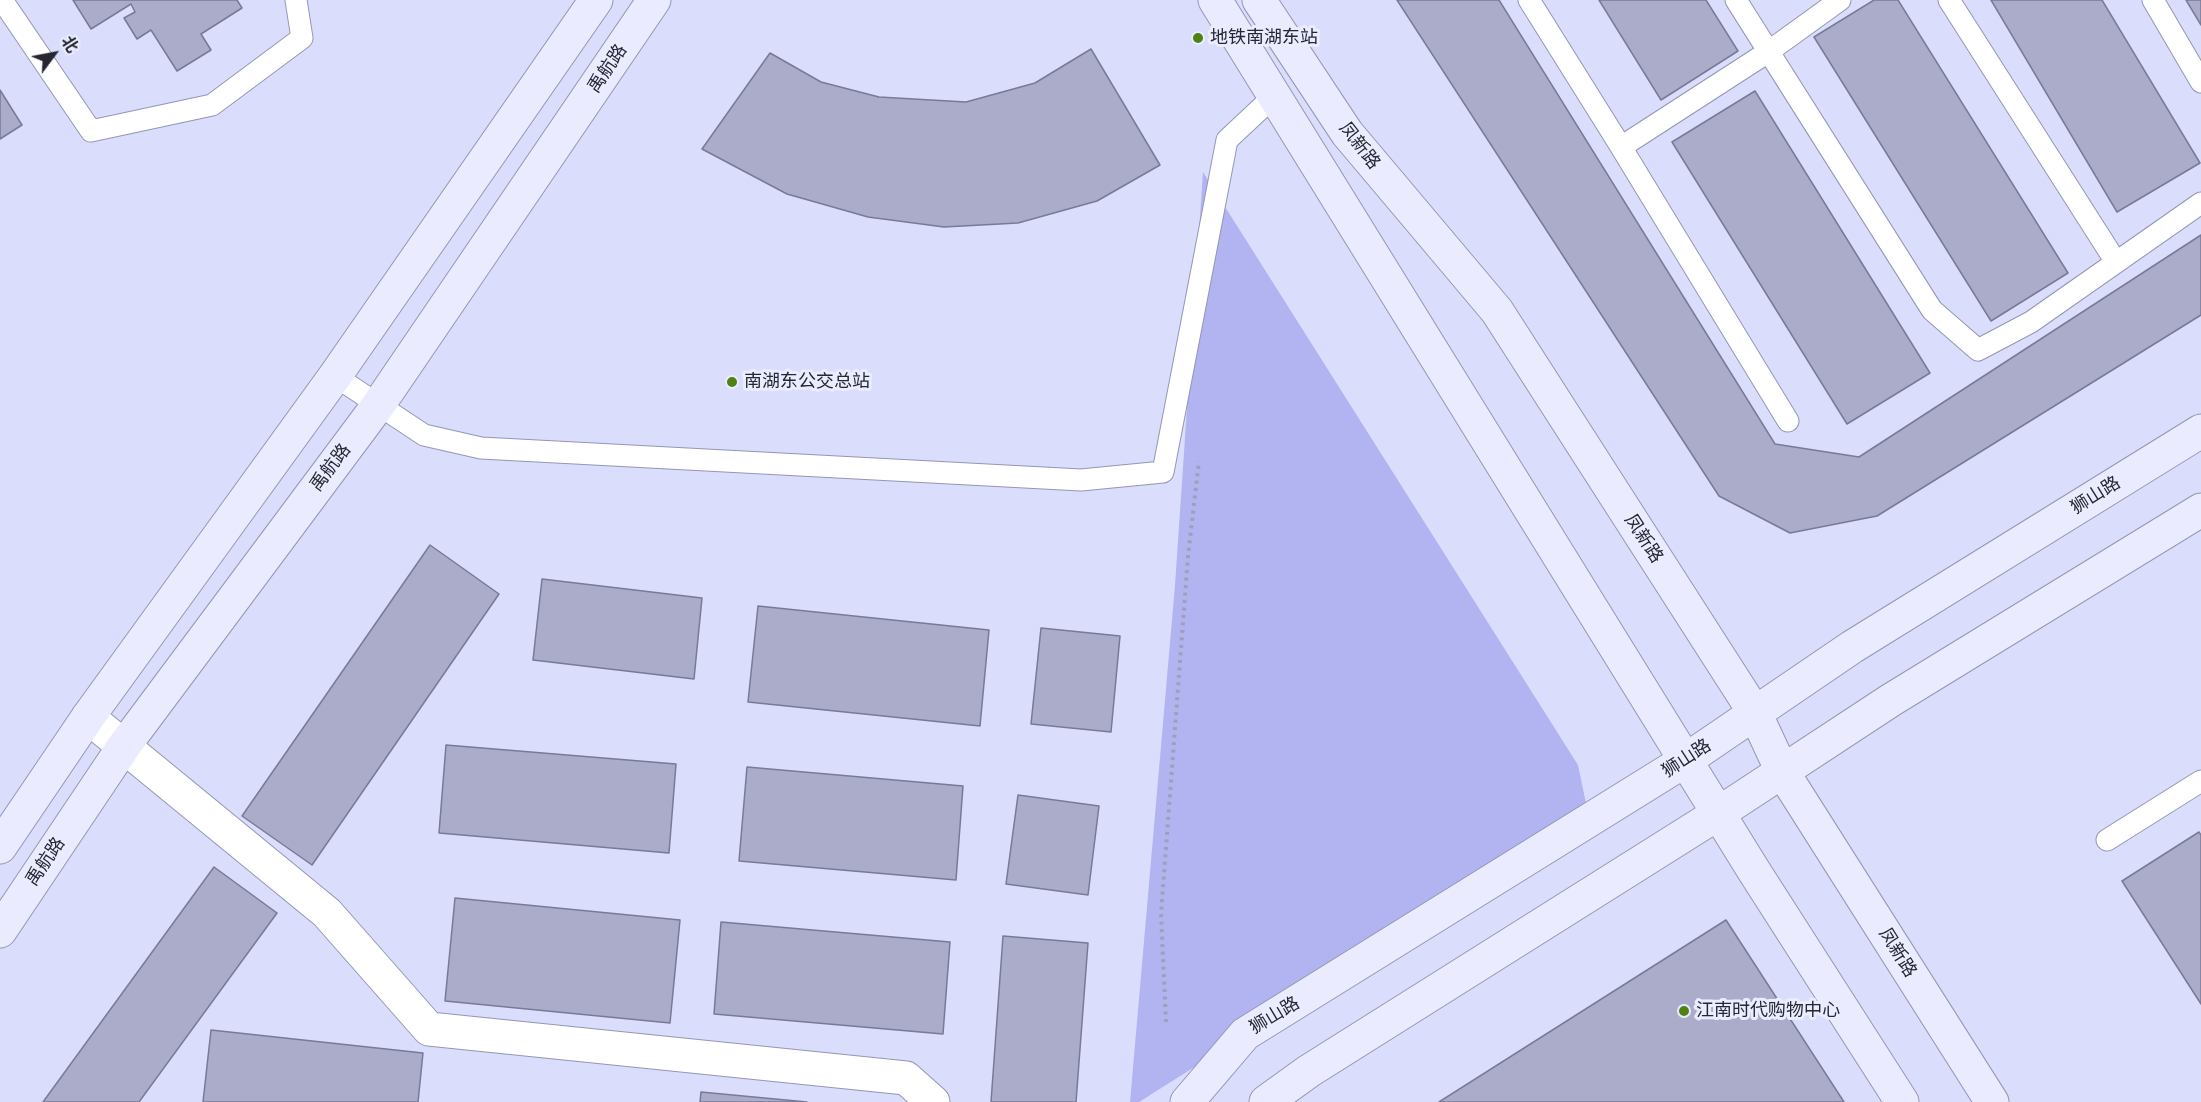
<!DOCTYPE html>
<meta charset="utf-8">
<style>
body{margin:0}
#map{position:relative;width:2201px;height:1102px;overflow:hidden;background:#dbddfd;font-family:"Varela Round","Noto Sans SC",sans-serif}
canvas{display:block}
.north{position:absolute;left:24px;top:24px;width:60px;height:60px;-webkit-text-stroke:4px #eaecff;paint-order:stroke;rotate:58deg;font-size:16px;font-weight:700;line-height:24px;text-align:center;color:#262732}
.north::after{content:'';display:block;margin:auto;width:21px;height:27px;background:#262732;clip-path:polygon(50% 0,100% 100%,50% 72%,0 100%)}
</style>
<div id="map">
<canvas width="2201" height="1102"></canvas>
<div class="north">北</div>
</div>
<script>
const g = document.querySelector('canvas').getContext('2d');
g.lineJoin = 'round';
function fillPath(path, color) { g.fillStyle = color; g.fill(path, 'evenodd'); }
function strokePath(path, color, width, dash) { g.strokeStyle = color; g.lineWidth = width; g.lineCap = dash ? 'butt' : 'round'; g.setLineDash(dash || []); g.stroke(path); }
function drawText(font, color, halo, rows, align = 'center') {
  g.font = font + ' "Varela Round","Noto Sans SC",sans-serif'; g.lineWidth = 6; g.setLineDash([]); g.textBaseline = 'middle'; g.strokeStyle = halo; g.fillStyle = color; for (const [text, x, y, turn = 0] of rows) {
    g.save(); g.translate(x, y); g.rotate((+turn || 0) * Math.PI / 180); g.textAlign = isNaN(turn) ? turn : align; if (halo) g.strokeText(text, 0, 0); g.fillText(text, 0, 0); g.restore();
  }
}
fillPath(new Path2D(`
 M1203 172 1578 765 1588 813 1547 845 1139 1102H1130L1175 585Z`), '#b1b4f0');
const building = new Path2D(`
 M73 0H237L242 8 201 34 211 50 177 71 151 30 137 39 124 18 135 12 131 4 91 29Z
 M1397 0H1499L1775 444 1859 457 2201 235V315L1877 516 1790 533 1719 496Z
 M1599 0H1706L1738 51 1661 100Z
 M1874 0H1898L2068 273 1991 321 1814 37Z
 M1991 0H2102L2200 163 2117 212Z
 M2186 0H2201V25Z
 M1091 49 1160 165 1097 201 1018 223 944 227 868 217 787 194 702 149 770 53 821 82 879 97 966 102 1035 83Z
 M0 90 22 125 0 139Z
 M1755 91 1930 373 1847 424 1672 142Z
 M430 545 499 594 312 865 242 816Z
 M542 579 702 598 694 679 533 660Z
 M758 606 989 630 980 726 748 702Z
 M1041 628 1120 636 1111 732 1031 724Z
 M446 745 676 764 669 853 439 833Z
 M747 767 963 786 956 880 739 861Z
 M1018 795 1099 806 1088 895 1006 884Z
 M2199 832 2201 835V1004L2122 881Z
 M214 867 277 913 139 1102H43Z
 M455 898 680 920 670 1023 445 1001Z
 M1726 920 1844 1102H1439Z
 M721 922 950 942 943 1034 714 1014Z
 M1003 936 1088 943 1076 1102H991Z
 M211 1030 423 1053 418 1102H203Z
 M701 1092 807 1102H700Z`);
fillPath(building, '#aaacca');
strokePath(building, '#787a96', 1.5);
const lane = new Path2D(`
 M2 0 91 131 212 105 302 38 296 0
 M1529 0 1621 147 1768 52 1840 0
 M1736 0 1932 310 1978 350 2031 322 2201 203
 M1949 0 2116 262
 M2153 0 2201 82
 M1621 147 1788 421
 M335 376 424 435 481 448 1081 480 1163 472 1227 140 1273 97
 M2107 840 2201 781`);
const street = new Path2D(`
 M88 717 327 913 429 1029 906 1078 933 1102`);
const secondary = new Path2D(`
 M1215 0 1754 871 1902 1102
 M1259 0 1347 133 1497 311 1755 713 1782 771 1992 1102
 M0 847 88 717 335 376 596 0
 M0 931 124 746 379 404 654 0
 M1187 1102 1245 1034 1686 760 1852 647 2201 431
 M1266 1102 1309 1071 1719 813 1891 700 2201 510`);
strokePath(lane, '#9496b3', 23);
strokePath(street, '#9496b3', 35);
strokePath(secondary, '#9496b3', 35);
strokePath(new Path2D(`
 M1166 1022 1161 914 1188 556 1199 461`), '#9ea0b9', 4, [3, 4.5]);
strokePath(lane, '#fff', 21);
strokePath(street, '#fff', 33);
strokePath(secondary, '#eaebfe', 33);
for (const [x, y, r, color] of [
 [1198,38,6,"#4f8113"],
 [732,382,6,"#4f8113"],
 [1684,1011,6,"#4f8113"]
]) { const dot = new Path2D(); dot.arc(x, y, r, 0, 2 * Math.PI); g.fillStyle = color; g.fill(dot); strokePath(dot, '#eaecff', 2); }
drawText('18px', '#262732', '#eaecff', [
 ["地铁南湖东站",1210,38],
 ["南湖东公交总站",744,382],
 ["江南时代购物中心",1696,1011]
], 'left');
drawText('18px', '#262732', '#eaecff', [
 ["禹航路",608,69,-56],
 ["凤新路",1359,146,52],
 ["禹航路",331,468,-53],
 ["狮山路",2096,496,-32],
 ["凤新路",1643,539,57],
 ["狮山路",1687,759,-33],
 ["禹航路",46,862,-56],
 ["凤新路",1897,953,58],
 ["狮山路",1275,1016,-31]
]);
</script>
